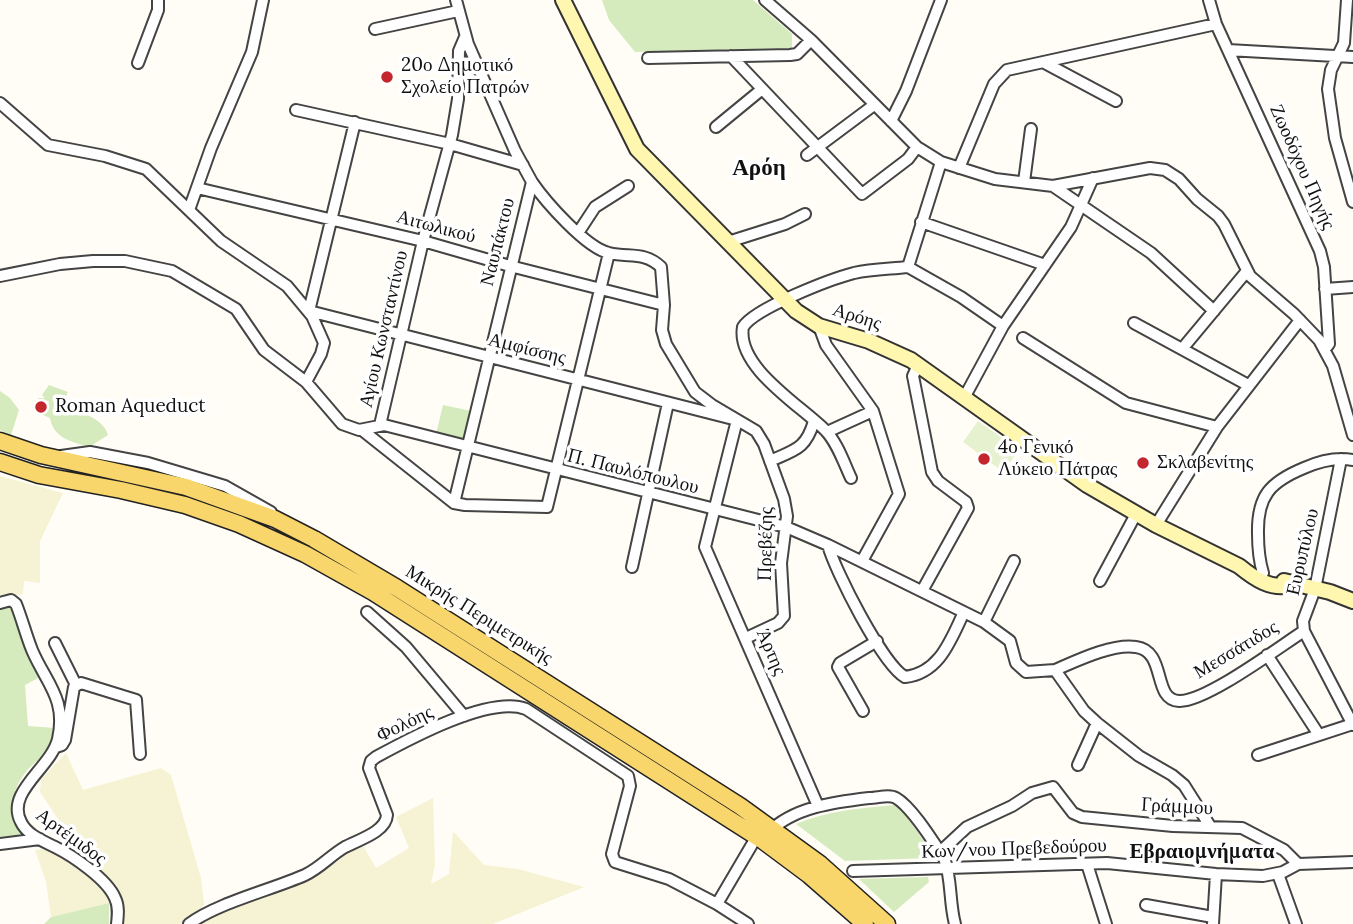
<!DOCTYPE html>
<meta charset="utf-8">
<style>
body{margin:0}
canvas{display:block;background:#fffdf5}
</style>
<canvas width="1353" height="924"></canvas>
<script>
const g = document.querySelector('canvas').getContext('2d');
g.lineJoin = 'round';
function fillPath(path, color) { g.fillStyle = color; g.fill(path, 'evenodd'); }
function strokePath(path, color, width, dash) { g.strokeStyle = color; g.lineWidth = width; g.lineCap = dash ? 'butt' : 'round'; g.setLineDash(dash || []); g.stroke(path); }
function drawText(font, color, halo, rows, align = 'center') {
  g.font = font + ' Lora,serif'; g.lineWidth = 7; g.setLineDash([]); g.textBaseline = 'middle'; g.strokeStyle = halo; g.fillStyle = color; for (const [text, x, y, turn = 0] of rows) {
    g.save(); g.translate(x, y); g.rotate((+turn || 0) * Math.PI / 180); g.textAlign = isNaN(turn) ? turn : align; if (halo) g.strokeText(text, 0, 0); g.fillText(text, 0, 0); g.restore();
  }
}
fillPath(new Path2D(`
 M0 476 63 493 40 541V583L24 581 23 594 0 598Z
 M66 753 83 790 161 768 171 775 201 878 204 905 183 924H120L118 895 111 882 79 843 64 828 40 792 41 779Z
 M433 798 435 865 431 884 449 874 453 831 484 865 518 869 584 887 493 924H193L310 877 361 842 376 868 409 848 396 817Z
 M42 849 53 852 86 875 106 894 109 903 51 917 46 882 35 850Z`), '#f6f3d4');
fillPath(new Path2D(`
 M602 0H753L792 34V48L635 52 609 20Z
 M49 385 68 392 62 405C78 412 103 417 108 435L89 447C71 441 54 439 50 418L43 415 40 408H47L49 401 39 400 38 398H45L42 395Z
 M0 391 10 398 19 410 11 435 0 430Z
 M443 405 471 411 464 440 436 434Z
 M10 604 42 676 25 685 28 726 55 728C55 735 54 743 50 749 43 758 32 763 26 772 9 793 8 817 26 837L0 840V608Z
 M894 805 899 807 932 852 931 858 845 861 796 824C827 811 860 808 894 805Z
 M928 877 929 882 894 912 859 879Z
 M109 903V924H44L51 917Z`), '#d5ebbd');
fillPath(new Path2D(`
 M978 421 1019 450 1003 472 963 442Z`), '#e6f2cf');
const street = new Path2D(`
 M765 0 811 40 917 147 941 162 995 179 1053 186 1150 168 1165 170 1179 179 1197 199 1218 216 1224 224 1250 276 1294 314 1319 340 1333 366 1353 435
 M1209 0 1216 24 1320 251 1324 267 1329 344 1325 349
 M1347 0 1344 43 1331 70 1328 89 1335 138 1353 202
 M375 29 458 11
 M1228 50 1353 57
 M731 56 862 194 908 159 917 147
 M648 58 790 55 797 54 811 40
 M1043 62 1116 101
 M138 63 158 10V0
 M0 103 48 145 105 156 146 169 221 241 287 286 312 316 324 343 321 354 306 382
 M296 110 450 144 523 165
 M891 121 906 91 941 0
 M355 122 309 311 737 420 705 547 818 806
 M716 127 761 90
 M807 155 874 105
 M959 168 994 84 1007 70 1216 24
 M532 182C545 201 586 248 609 253 629 258 644 251 661 267L664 305 662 330 666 344 695 392 712 405 756 431 764 444 784 499 787 516 781 563 784 616 778 623 746 638
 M1024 182 1031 129
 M1053 186 1151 253 1214 311
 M197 188 423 241 510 266 664 305
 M189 210 211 148 252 52 263 0
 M921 222 1045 265
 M578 233 595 207 628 186
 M728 242 785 224 805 214
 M908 267 961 297 1003 326
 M0 276 60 264 93 261H125L172 271 236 309 264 350 306 382 342 424 359 430 384 425 786 527 828 545 984 622 1010 641 1016 663 1026 672 1055 670 1084 711 1097 723 1139 756 1172 775 1184 785 1210 826
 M1325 289 1353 287
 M1134 323 1248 385
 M819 326 826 345 873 411 899 494 862 561
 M1023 338 1126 403 1217 427
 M1182 349 1247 271
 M918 365 913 376 932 472 938 481 966 502 968 508 922 591
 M964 398 1003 326 1071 227 1093 178
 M380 425 423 241 452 135 458 99 459 51 465 37
 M362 430 454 503 465 505 547 507 609 253
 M827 432 873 411
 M61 456 90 452 148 463 225 486 271 512
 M1341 459 1315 589 1303 621 1304 631 1353 725
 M770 461C795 450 806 449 814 421
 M851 478C844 463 837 442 825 430 800 405 736 367 743 327 755 308 831 279 854 273 872 269 890 269 908 267L941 162
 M454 503 532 182 515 151 468 44 456 0
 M1156 525 1217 427 1300 320
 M828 545C835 571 883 665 905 677 940 673 951 639 964 612
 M632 567 668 403
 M1263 573C1259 560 1258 547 1258 534 1257 496 1270 482 1304 468 1320 461 1336 457 1353 460
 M1100 581 1136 514
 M0 603 11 600 16 604C22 619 26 635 32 650 46 683 67 699 58 739 51 768 5 792 21 822 27 835 43 841 55 847 73 856 107 879 115 898 119 906 118 915 117 924
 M367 612 406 647 464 716
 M984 622 1014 561
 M55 643 76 685
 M1267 655 1319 735
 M1055 670C1076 661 1113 643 1136 647 1167 651 1152 700 1179 701 1206 702 1279 647 1304 631
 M863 711 838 667 840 663 877 641
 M56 747 62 745 65 740 74 687 81 683 136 700 140 754
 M1258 755 1353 724
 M1078 765 1097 723
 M768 833C793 807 835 802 869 798 878 798 889 794 896 798 912 807 934 843 944 858 952 878 949 902 955 924
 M0 844 40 839
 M940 852 967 827 1012 806 1032 793 1053 787 1073 813 1082 817 1173 826 1242 828 1284 850 1298 864
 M1087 864 1106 924
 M853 871 1107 863 1216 874 1263 876 1283 872 1298 864 1353 862
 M1278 874 1296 924
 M717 904 757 836
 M1146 905 1213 917
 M189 924C217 903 271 890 305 875 320 868 331 855 345 847 358 840 386 832 387 815L369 768 371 761 376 757C409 739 490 695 526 709L628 776 630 786 612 854 615 862 669 879 717 904 748 924
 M1213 924 1216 874`);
const secondary = new Path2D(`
 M563 0 637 149 796 311 819 326 869 341 911 360 1087 485 1156 525 1239 566C1255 579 1271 590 1291 585
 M1284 581 1330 592 1353 601`);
const primary = new Path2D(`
 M0 441 41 455 186 487 275 519 314 539 397 588 740 806 820 864 887 924
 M0 462 39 475 121 490 185 505 239 524 305 554 373 592 762 840 809 875 865 924`);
strokePath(street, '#444', 14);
strokePath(secondary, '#333', 18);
strokePath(primary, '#222', 19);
strokePath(street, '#fff', 10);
strokePath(secondary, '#fff6b0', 14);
strokePath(primary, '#f9d66b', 16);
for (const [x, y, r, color] of [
 [387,77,7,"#c4262e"],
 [41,407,7,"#c4262e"],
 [984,459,7,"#c4262e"],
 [1143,463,7,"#c4262e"]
]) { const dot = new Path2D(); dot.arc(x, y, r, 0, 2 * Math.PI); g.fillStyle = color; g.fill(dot); strokePath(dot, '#fff', 2.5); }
drawText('19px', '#111', '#fff', [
 ["20ο Δημοτικό",401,66],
 ["Σχολείο Πατρών",401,88],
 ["Roman Aqueduct",55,407],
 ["4ο Γενικό",998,448],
 ["Λύκειο Πάτρας",998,470],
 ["Σκλαβενίτης",1157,463]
], 'left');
drawText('19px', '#111', '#fff', [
 ["Ζωοδόχου Πηγής",1302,167,66],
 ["Αιτωλικού",436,227,15],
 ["Ναυπάκτου",498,242,-76],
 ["Αρόης",857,317,18],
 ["Αγίου Κωνσταντίνου",384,329,-77],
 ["Αμφίσσης",527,349,14],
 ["Π. Παυλόπουλου",633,472,14],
 ["Πρεβέζης",766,544,-89],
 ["Ευρυπύλου",1303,552,-77],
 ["Μικρής Περιμετρικής",479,615,32],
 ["Μεσσάτιδος",1236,650,-31],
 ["Άρτης",771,652,67],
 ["Φολόης",405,724,-26],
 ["Γράμμου",1177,807,3],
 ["Αρτέμιδος",71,837,36],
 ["Κων/νου Πρεβεδούρου",1014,849,-2]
]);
drawText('bold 21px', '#111', '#fff', [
 ["Εβραιομνήματα",1202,852]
]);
drawText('bold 23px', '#111', '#fff', [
 ["Αρόη",759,168]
]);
</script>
